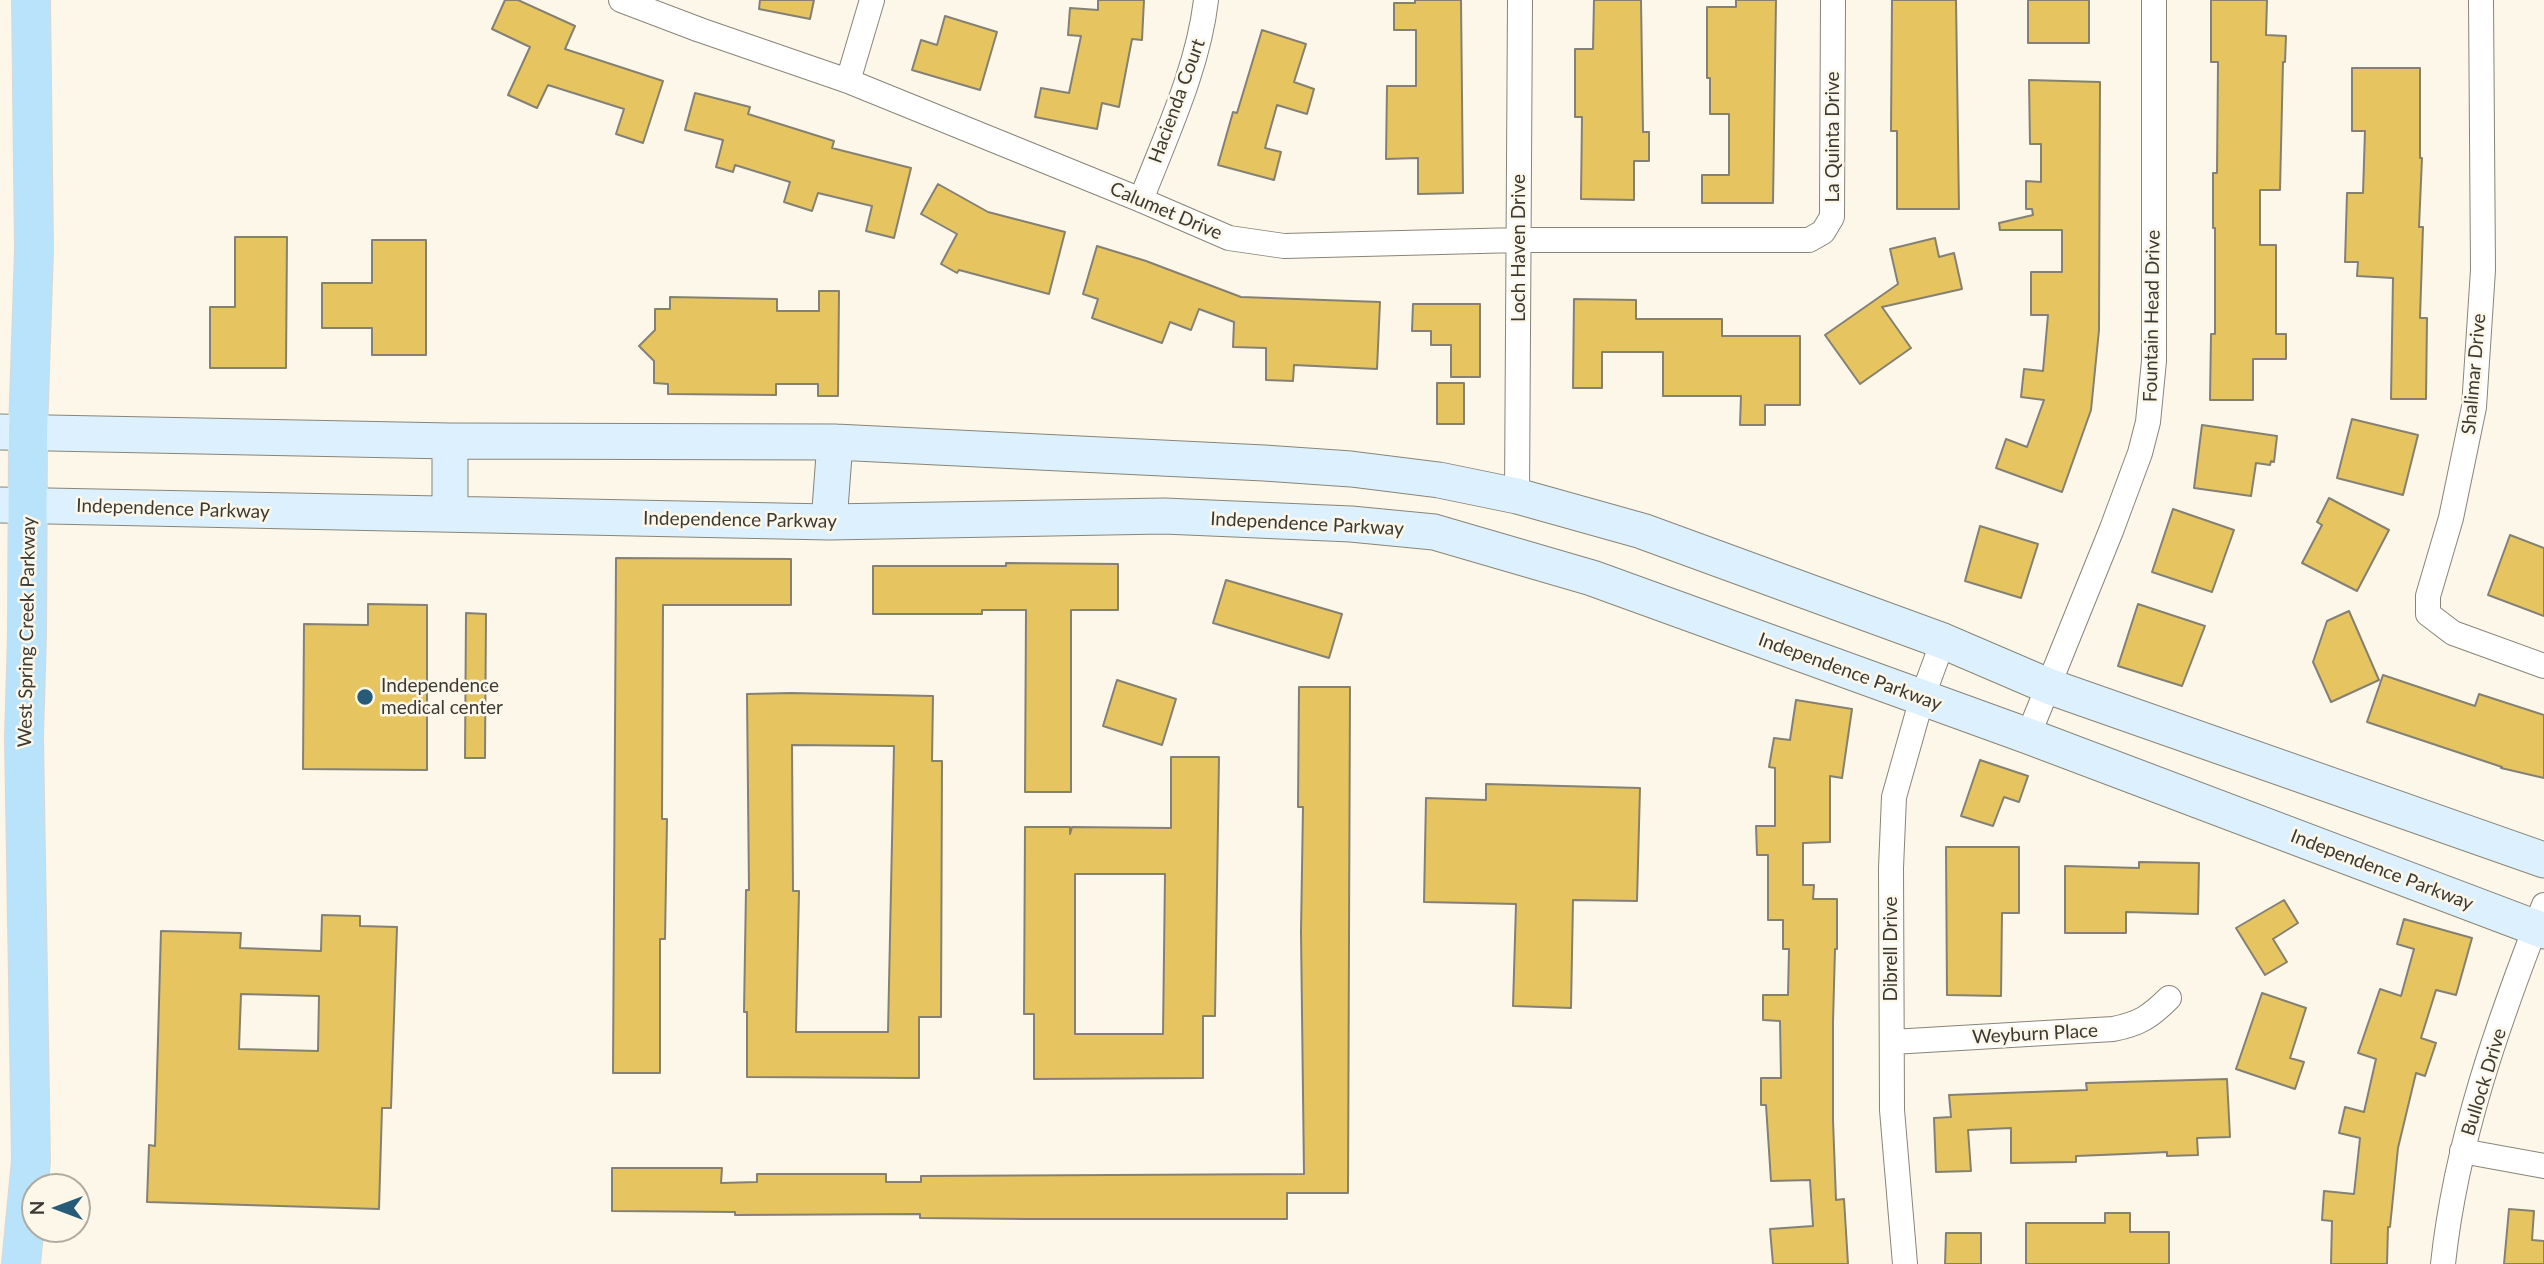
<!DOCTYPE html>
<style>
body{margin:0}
#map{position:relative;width:2544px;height:1264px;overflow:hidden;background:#fcf7e9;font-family:Lato,sans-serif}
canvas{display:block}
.north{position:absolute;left:21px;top:1173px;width:70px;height:70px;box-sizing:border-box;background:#fcf7e9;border:2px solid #afaba1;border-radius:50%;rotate:270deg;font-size:19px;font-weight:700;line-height:28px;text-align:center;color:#3b3934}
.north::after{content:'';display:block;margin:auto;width:24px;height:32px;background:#275c78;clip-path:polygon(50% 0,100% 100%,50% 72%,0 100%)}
</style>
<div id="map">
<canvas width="2544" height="1264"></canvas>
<div class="north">N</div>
</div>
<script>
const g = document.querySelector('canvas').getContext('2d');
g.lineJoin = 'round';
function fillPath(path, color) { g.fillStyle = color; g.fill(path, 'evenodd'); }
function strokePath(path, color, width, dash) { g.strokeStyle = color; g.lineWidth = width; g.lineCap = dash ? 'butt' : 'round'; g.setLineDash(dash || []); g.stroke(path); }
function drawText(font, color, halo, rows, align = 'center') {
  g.font = font + ' Lato,sans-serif'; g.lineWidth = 5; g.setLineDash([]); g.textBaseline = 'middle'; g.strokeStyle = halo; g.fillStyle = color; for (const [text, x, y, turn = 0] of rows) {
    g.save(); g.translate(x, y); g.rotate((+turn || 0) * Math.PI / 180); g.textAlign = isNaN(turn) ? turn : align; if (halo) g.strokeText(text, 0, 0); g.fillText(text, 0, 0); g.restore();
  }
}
const building = new Path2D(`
 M505 0H518L575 26 565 49 663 81 643 143 616 134 624 109 548 85 537 108 508 95 530 47 492 29Z
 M760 0H814L810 19 759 9Z
 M1098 0H1144L1142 40 1132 39 1119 107 1102 103 1097 129 1035 117 1041 88 1069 93 1081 36 1068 35 1070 8 1098 10Z
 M1415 0H1461L1463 193 1418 194V158L1386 159 1387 86H1416V30H1394V3H1415Z
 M1594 0H1641L1643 132H1649V161H1634V200L1581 199 1582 117H1575V49H1593Z
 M1736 0H1776L1773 203H1702V175H1729V114H1710V78H1707V7H1736Z
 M1892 0H1956L1959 209H1897V131H1891Z
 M2028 0H2089V43H2028Z
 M2211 0H2267L2266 35 2286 36 2285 62H2283L2280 190H2260V245H2276V334H2286V359H2253V400H2210L2211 334H2215V228H2213V173H2217L2218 62H2211Z
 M945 16 997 32 980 90 912 70 921 40 937 45Z
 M1262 30 1306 44 1294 82 1314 89 1307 114 1277 105 1265 148 1281 152 1274 180 1218 165 1233 112 1237 113Z
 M2352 68H2420V158H2422L2419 227H2423L2420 318H2427L2426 399H2391L2393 278 2357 276 2358 262H2345L2347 193H2363L2365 131H2352Z
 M2029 80 2100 82 2099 330 2091 410 2062 492 1996 468 2006 439 2027 447 2044 400 2021 397 2024 369 2043 371 2048 315H2031V272H2062V230H2000L1999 223 2033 215 2032 209H2026V181L2041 182V144H2030Z
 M695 93 750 107 748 114 834 141 832 148 911 168 894 238 866 231 872 206 818 193 812 211 784 202 790 182 735 165 733 172 716 167 723 140 685 130Z
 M938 184 988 212 1065 232 1049 294 959 270 957 273 941 264 957 234 921 214Z
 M235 237H287L286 368H210V307H235Z
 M1935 238 1939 257 1954 253 1962 289 1882 307 1911 348 1860 384 1825 335 1898 284 1890 249Z
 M372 240H426V355H372V328H322V283H372Z
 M1097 246 1146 261 1241 297 1380 302 1377 369 1294 365 1293 381 1266 380V348L1233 347 1234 322 1199 309 1191 330 1170 322 1162 343 1092 318 1098 299 1083 294Z
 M819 291H839L838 396H818V384H776V395L668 394V384L654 383V361L639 346 655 330V309H670V297L777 299V311H819Z
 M1574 299 1636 300V319H1722V336H1800V405H1765V425H1740L1741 396H1663V352H1602V388H1573Z
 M1413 304H1480V377H1451V345H1431V331H1412Z
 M1437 383H1464V424H1437Z
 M2352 419 2418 435 2403 495 2337 478Z
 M2202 425 2277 436 2274 462 2271 461 2270 465 2256 463 2251 496 2194 488Z
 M2329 498 2389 530 2357 591 2302 563 2322 525 2317 522Z
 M2173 509 2234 530 2212 592 2152 572Z
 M1980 526 2038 544 2021 598 1965 581Z
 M2510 535 2544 548V616L2488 595Z
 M616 558 791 559V605H663L662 819H667L665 939H660V1073H613Z
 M1006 563 1118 564V610H1071V792H1025L1026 610H982V614H873V566H1006Z
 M1226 580 1342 614 1329 658 1213 623Z
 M368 604 427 605V770L303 769 304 624 368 625Z
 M2138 604 2205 626 2182 686 2118 666Z
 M2349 611 2379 680 2331 702 2313 662 2327 621Z
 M466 613 486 614 485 758H465Z
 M2383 675 2475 706 2479 694 2544 715V778L2501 768 2502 767 2367 722Z
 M1117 680 1176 699 1162 745 1103 726Z
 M1299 687H1350L1348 1193H1287V1219H1027L920 1218V1214L735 1215V1212L612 1211V1168H722L721 1183 757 1182V1174H886V1182H921V1176L1304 1174 1301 932 1303 807H1298Z
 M791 693 933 696 932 761H942L941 1017H919V1078L747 1077V1012H744L746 890H749L747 694ZM792 745 894 746 888 1032H796L799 891H793Z
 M1796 700 1852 709 1842 778 1830 776V842L1803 843V885H1814L1813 899H1837V949H1835L1833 1022V1120L1836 1200 1844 1199 1848 1264H1773L1770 1229 1813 1226 1810 1180 1771 1181 1766 1105H1761V1078H1781L1780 1021 1763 1020V995H1788L1789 949H1783V920H1768V855H1757L1756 826H1775V768L1769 767 1774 738 1790 740Z
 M1171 757H1219L1215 1016H1203V1078L1034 1079V1014H1024L1025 827H1070V834L1072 827 1171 828ZM1075 874H1165L1163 1034H1075Z
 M1980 760 2028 776 2019 802 2004 797 1993 826 1961 816Z
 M1486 784 1640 788 1637 901 1573 900 1571 1008 1513 1006 1516 904 1424 902 1426 798 1486 800Z
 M1946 847H2019V913H2002L2001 996 1947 995Z
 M2139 862 2199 863 2198 914 2126 912V933H2065V866L2139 868Z
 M2284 900 2298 923 2273 939 2287 962 2265 975 2236 928Z
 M322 915 360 916V926L397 927 391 1108H382L379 1209 147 1202 149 1145 155 1146 161 931 241 933 240 948 321 951ZM241 994 319 996 318 1051 239 1049Z
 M2404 919 2472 938 2456 995 2436 990 2421 1038 2436 1043 2425 1076 2416 1073 2398 1148 2390 1227H2388L2387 1264H2331L2332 1221 2322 1220 2324 1191 2354 1194 2360 1138 2339 1133 2345 1107 2364 1112 2376 1059 2358 1053 2380 989 2401 996 2414 949 2397 944Z
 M2262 993 2306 1008 2290 1058 2304 1062 2295 1089 2236 1069Z
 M2227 1079 2230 1137 2197 1138 2198 1155 2167 1156V1152L2125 1154 2076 1156V1162L2011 1163V1128L1968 1130 1971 1171 1936 1172 1934 1118 1951 1117 1949 1095 2087 1090 2086 1083Z
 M2509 1209 2534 1211 2532 1240 2544 1241V1264H2504Z
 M2105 1213H2130V1232H2169V1264H2026V1223H2105Z
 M1946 1233H1981V1264H1945Z`);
fillPath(building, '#e6c560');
strokePath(building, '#848074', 2);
const street = new Path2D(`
 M621 0 700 30 848 81 1141 200 1229 238 1284 246 1519 240H1809L1823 232 1832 217 1833 0
 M2481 0 2483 270 2474 407 2451 518 2428 596V614L2453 633 2544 666
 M848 81 872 0
 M1141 200C1166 135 1198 69 1206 0
 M1517 496 1520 0
 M2028 736 2111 531 2140 453 2148 422 2154 361V0
 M1892 1042 2113 1029C2139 1024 2150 1017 2169 998
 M2462 1151 2544 1166
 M1905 1264 1892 1110 1891 868 1894 797 1922 698 1943 641
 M2443 1264C2456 1140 2499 1020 2544 905`);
const secondary = new Path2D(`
 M0 432 450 441 835 442 1264 463 1351 469 1439 480 1517 496 1642 531 1943 641 2048 686 2544 860
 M0 505 829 522 1164 516 1351 524 1434 532 1592 578 2028 736 2544 931
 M450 513V441
 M829 522 835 442`);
const primary = new Path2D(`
 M21 1264 31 1161 24 737 27 635 28 432 34 249 31 0`);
strokePath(street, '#888478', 26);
strokePath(secondary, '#888478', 37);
strokePath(primary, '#d8d7d6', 40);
strokePath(street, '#fff', 24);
strokePath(secondary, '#dcf1fd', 35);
strokePath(primary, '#b9e3fb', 38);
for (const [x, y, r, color] of [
 [365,697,9,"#275c78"]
]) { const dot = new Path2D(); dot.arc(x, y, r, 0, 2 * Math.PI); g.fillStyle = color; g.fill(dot); strokePath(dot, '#fcf7e9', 2.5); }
drawText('19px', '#3b3934', '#fcf7e9', [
 ["Hacienda Court",1177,101,-70],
 ["La Quinta Drive",1833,137,-90],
 ["Calumet Drive",1166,211,23],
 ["Loch Haven Drive",1519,248,-90],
 ["Fountain Head Drive",2152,316,-89],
 ["Shalimar Drive",2474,374,-85],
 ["Independence Parkway",173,509,2],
 ["Independence Parkway",740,520,1],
 ["Independence Parkway",1307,524,3],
 ["West Spring Creek Parkway",27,632,-89],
 ["Independence Parkway",1850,672,20],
 ["Independence Parkway",2382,870,21],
 ["Dibrell Drive",1891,949,-90],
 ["Weyburn Place",2035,1034,-3],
 ["Bullock Drive",2484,1082,-73]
]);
drawText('19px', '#3b3934', '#fcf7e9', [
 ["Independence",381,686],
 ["medical center",381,708]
], 'left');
</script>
